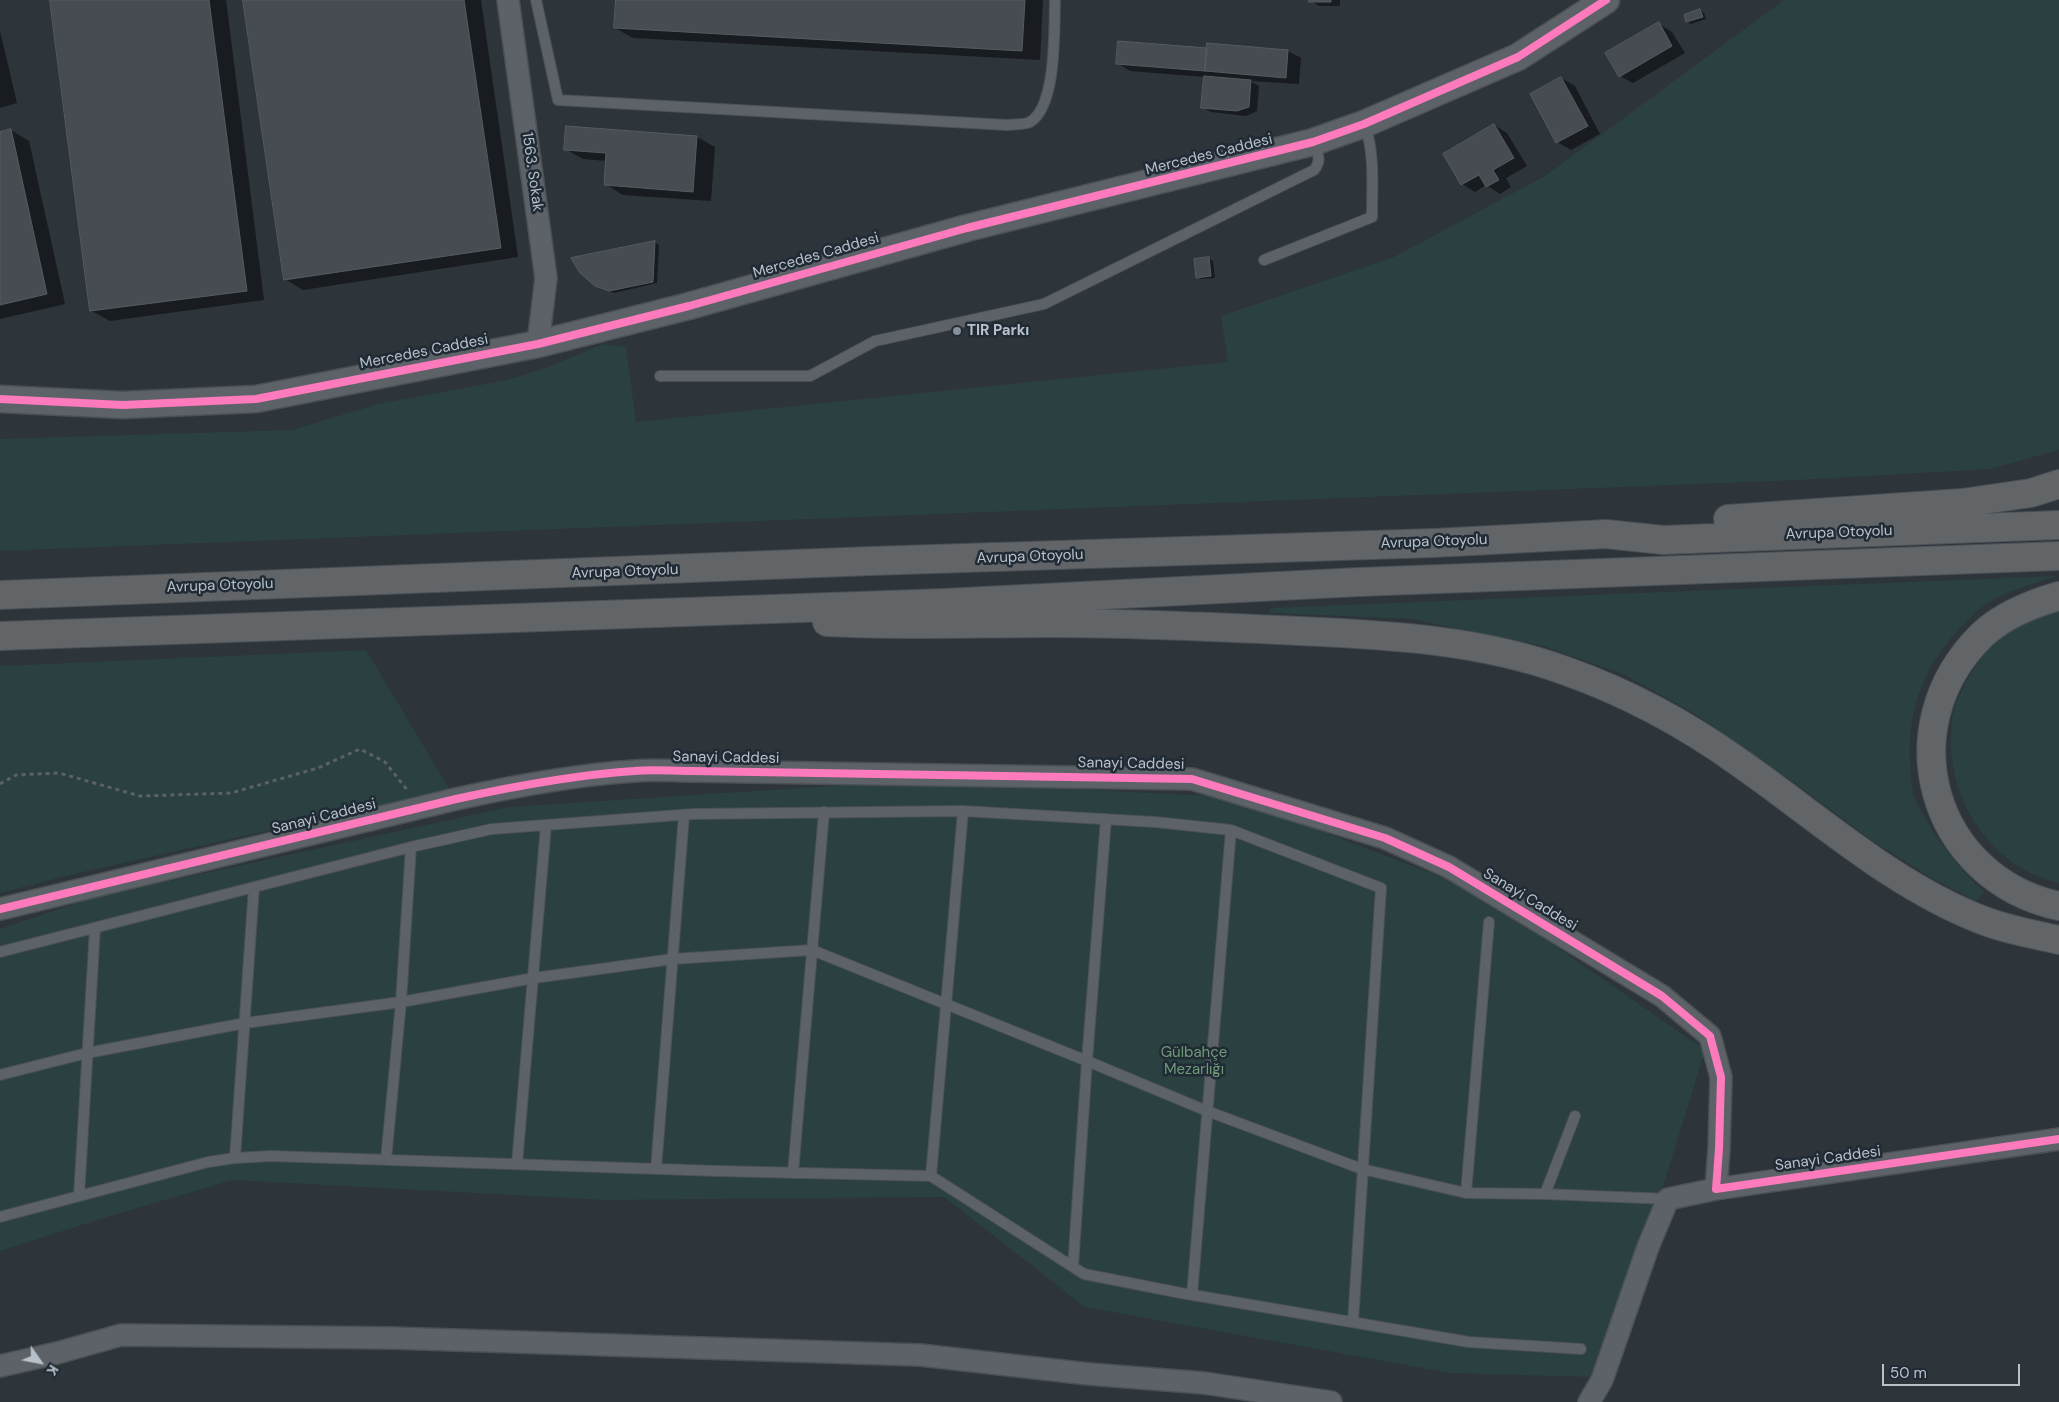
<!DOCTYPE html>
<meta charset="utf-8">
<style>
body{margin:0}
#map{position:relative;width:2059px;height:1402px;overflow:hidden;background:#2d343a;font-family:"DM Sans",sans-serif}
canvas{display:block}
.north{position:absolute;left:15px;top:1337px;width:50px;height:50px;-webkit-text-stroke:4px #202b35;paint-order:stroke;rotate:123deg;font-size:14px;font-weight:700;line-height:20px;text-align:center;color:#b8c1ca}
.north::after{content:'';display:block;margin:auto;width:18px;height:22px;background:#b8c1ca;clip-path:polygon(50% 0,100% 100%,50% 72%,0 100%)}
.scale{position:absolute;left:1882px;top:1364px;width:138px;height:22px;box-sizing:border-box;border:2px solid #b8c1ca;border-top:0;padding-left:6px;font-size:15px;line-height:18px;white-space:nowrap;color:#b8c1ca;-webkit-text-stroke:4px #202b35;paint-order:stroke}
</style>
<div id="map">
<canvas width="2059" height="1402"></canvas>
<div class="north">K</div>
<div class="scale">50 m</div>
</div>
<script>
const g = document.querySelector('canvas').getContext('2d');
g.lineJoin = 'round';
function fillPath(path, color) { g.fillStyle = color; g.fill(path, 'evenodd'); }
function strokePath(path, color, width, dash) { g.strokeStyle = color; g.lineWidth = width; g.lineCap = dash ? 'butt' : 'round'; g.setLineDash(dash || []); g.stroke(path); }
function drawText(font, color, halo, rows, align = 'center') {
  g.font = font + ' "DM Sans",sans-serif'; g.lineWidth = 5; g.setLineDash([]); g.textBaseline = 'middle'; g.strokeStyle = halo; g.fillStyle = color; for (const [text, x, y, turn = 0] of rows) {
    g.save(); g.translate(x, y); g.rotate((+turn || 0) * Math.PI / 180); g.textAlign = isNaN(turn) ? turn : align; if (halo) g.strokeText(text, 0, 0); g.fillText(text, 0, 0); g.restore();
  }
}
fillPath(new Path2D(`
 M1784 0H2059V450L1990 469 1799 480 0 551V439L292 430 378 404 507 380 546 368 603 344 626 347 636 422 1228 362 1221 316 1394 257 1545 176Z
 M2056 576C2031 585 2003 591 1982 607 1976 611 1971 618 1965 623 1924 663 1905 713 1911 770 1911 777 1911 786 1913 793 1924 824 1959 869 1984 892L1976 901 1933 879 1870 839 1792 781 1695 714 1625 675 1543 646 1411 619 1271 613 1270 608Z
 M2059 611V883C1994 868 1950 805 1951 740 1952 733 1951 725 1952 718 1958 693 1973 666 1990 648 1999 637 2027 620 2040 615 2046 613 2053 612 2059 611Z
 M366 650 450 790 74 874 0 893V666Z
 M909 781 1232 797 1475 890 1705 1050 1617 1337 1591 1377 1450 1373 1085 1307 944 1197 606 1200 233 1180 110 1216 0 1251V929L95 897 509 807Z`), '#2a4041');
fillPath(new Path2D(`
 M52 0H226L264 300 110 321 92 311Z
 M244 0H481L518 257 303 290 285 279Z
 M617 0H1043L1040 60 633 38 615 28Z
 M1310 0H1340V6H1319Z
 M1700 10 1704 13 1706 19 1691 24 1687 22Z
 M1659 24 1672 32 1685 53 1633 83 1620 76Z
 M0 31 17 103 0 108Z
 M1208 49 1288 51 1301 58 1299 84 1250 81 1259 86 1257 111 1246 116 1211 112 1202 107 1205 77 1130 71 1117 63Z
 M1561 78 1575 86 1600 134 1571 150 1557 142Z
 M1494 125 1507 133 1527 166 1506 178 1511 187 1500 194 1486 185 1475 192 1462 184Z
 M567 127 697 137 715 147 711 201 623 195 605 184 607 161 583 159 565 149Z
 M11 130 29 141 65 304 0 319V133Z
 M655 242 659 245 657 283 614 293 595 285Z
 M1209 258 1213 261 1215 278 1201 279 1197 277Z`), '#0007');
const building = new Path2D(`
 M50 0H209L247 291 90 311Z
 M243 0H464L501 248 284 280Z
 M616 0H1025L1022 51 614 28Z
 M1309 0H1331V2H1309Z
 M1700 9 1703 17 1686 22 1684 15Z
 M1659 22 1672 46 1619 77 1605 53Z
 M1118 41 1207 48 1205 71 1116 64Z
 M1207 43 1288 50 1286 78 1205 71Z
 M1204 76 1251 80 1249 107 1237 111 1201 108Z
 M1561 77 1588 126 1556 143 1530 94Z
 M1494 124 1514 158 1493 170 1499 180 1486 187 1479 175 1461 185 1443 154Z
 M566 126 697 136 693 192 604 185 606 153 564 150Z
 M11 129 47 294 0 305V132Z
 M655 241 653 282 609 291 595 286 580 273 571 258Z
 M1209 257 1211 276 1196 278 1194 259Z`);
fillPath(building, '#464c52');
strokePath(building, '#555c61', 1);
const service = new Path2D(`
 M536 0 558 100 1007 125C1013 124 1024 125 1030 122 1057 106 1054 29 1055 0
 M1264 260 1372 217C1372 186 1375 155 1365 125
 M660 376H810L875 341 1044 304 1314 170C1322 160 1318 154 1313 142
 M0 952 411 847 492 829 693 814 963 811 1155 822 1231 830 1381 888 1353 1322
 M0 1075 87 1053 245 1023 401 1002 534 978 673 959 812 950 1087 1061 1207 1111 1362 1169 1466 1193 1545 1194 1668 1199
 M235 1158 254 887
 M386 1160 401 1002 411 847
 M517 1164 546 825
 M656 1169 684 815
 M793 1173 824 812
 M931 1176 963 811
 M1466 1193 1489 922
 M1545 1194 1575 1116
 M79 1196 95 928
 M0 1217 208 1162 235 1158 271 1156 718 1171 931 1176 1084 1274 1181 1293 1469 1342 1581 1349
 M1073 1267 1087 1061 1106 819
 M1192 1295 1231 830`);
const minor = new Path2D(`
 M508 0 546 278 538 344
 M0 909 456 799C515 786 574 775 634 771 653 769 672 771 691 771L1192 779 1385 838 1449 867 1662 996 1710 1036 1721 1077 1719 1149 1716 1189 2059 1139
 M0 1366 57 1353 121 1335 393 1338 920 1355 1089 1374 1204 1383 1331 1402
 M1589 1402 1602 1380 1648 1247 1668 1199 1716 1189`);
const tertiary = new Path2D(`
 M0 399 123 405 256 399 538 344 689 306 967 228 1313 142 1364 124 1518 57 1606 0`);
const motorway = new Path2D(`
 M1728 519 1962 503 2031 493 2059 484
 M0 595 871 561 1434 543 1606 534 1663 540 2059 525
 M2059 596C2031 604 2003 615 1982 635 1888 727 1931 878 2059 906
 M827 622C901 626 976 623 1050 623 1134 623 1217 627 1300 631 1390 635 1481 640 1566 671 1628 693 1687 725 1740 763 1819 818 1892 885 1982 920 2007 930 2033 934 2059 940
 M0 636 944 603 1359 582 2059 556`);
strokePath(service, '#4b5054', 12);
strokePath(minor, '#4b5054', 24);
strokePath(tertiary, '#4b5054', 29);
strokePath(motorway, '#4a5055', 30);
strokePath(new Path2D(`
 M0 784 16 775 59 773 140 796 231 793 318 768 360 749 385 762 408 791`), '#5b6165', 3, [4, 4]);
strokePath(service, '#5d6268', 10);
strokePath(minor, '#5d6268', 21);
strokePath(tertiary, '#5d6268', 26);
strokePath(motorway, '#626568', 28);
strokePath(new Path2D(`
 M0 399 123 405 256 399 538 344 689 306 967 228 1313 142 1364 124 1518 57 1606 0
 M0 909 456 799C515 786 574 775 634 771 653 769 672 771 691 771L1192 779 1385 838 1449 867 1662 996 1710 1036 1721 1077 1719 1149 1716 1189 2059 1139`), '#fd7abc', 8);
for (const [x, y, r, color] of [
 [957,331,5,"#879098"]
]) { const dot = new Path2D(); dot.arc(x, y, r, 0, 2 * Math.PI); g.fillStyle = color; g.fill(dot); strokePath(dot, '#202b35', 2); }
drawText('15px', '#b8c1ca', '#202b35', [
 ["Mercedes Caddesi",1209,155,-14],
 ["1563. Sokak",532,172,82],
 ["Mercedes Caddesi",816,256,-16],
 ["Mercedes Caddesi",424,352,-11],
 ["Avrupa Otoyolu",1839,533,-2],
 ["Avrupa Otoyolu",1434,542,-2],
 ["Avrupa Otoyolu",1030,557,-2],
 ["Avrupa Otoyolu",625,572,-2],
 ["Avrupa Otoyolu",220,586,-2],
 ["Sanayi Caddesi",726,758,1],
 ["Sanayi Caddesi",1131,764,1],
 ["Sanayi Caddesi",324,817,-14],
 ["Sanayi Caddesi",1530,900,31],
 ["Sanayi Caddesi",1828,1159,-8]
]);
drawText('bold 15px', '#b8c1ca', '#202b35', [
 ["TIR Parkı",967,331]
], 'left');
drawText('15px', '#709a77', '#202b35', [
 ["Gülbahçe",1194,1053],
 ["Mezarlığı",1194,1070]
]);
</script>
